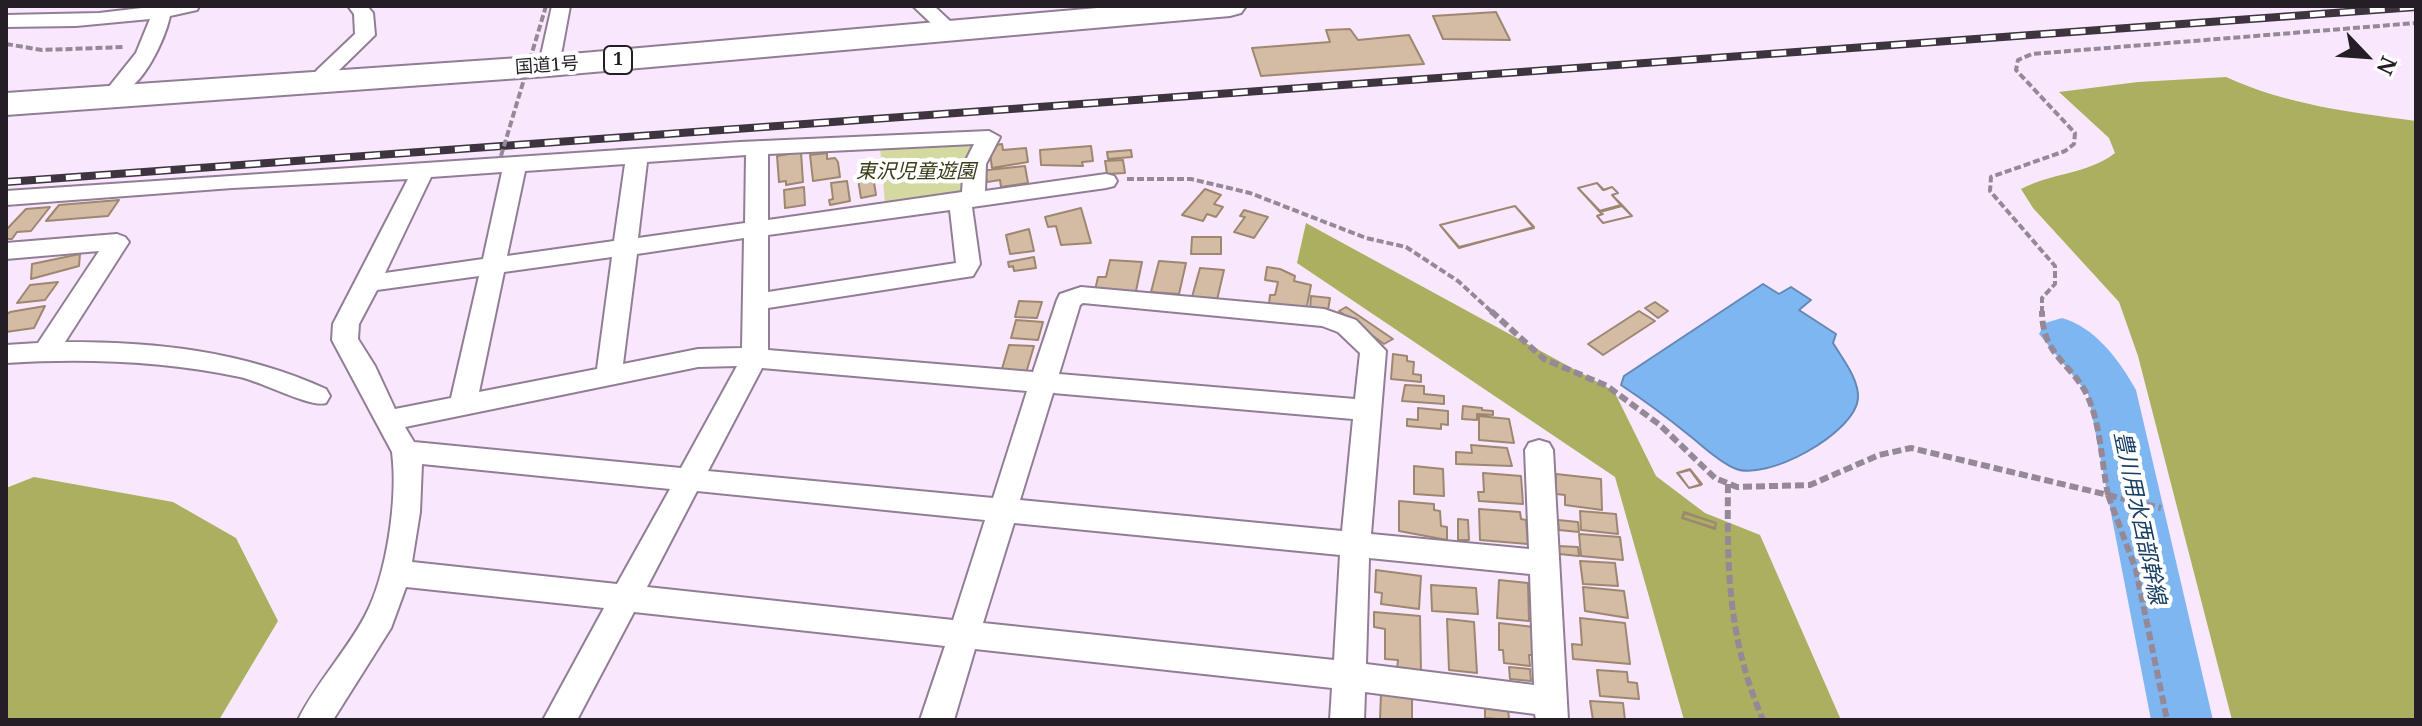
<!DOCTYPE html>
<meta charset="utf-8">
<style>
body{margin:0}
#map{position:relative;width:2422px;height:726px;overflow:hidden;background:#f9e8fd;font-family:"Noto Serif",serif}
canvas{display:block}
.frame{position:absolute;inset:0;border:8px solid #261e27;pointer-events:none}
.north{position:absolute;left:2326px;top:16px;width:80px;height:80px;-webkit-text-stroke:6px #fff;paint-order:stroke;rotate:115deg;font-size:22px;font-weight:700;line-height:32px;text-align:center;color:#261e27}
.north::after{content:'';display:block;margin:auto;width:28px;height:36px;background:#261e27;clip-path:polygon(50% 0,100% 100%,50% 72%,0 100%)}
</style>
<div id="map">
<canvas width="2422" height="726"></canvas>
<div class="frame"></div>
<div class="north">N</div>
</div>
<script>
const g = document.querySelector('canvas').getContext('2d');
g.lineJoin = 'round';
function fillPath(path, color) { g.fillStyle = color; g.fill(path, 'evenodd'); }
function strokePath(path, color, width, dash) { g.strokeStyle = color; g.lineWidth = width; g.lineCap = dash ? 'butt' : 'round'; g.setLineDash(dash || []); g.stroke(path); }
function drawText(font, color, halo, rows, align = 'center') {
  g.font = font + ' "Noto Serif","Noto Sans JP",serif'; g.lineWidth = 8; g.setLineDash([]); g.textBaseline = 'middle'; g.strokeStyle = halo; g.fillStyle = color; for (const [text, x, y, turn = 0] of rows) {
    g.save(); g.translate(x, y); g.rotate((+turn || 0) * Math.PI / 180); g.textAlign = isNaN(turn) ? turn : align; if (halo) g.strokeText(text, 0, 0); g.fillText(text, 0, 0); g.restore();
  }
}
fillPath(new Path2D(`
 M982 142 967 190 885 203 880 147Z`), '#d4d99f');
fillPath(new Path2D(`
 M2226 77C2287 105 2350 112 2416 121V720H2232L2138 356 2119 302 2033 208 2021 189C2051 173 2088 174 2115 153L2109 138 2059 92 2138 82Z
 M1306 223 1614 391 1656 476 1705 513 1760 535 1841 720H1684L1615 477 1297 263Z
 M34 477 173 502 236 538 278 621 219 720H6V488Z`), '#aab060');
const water = new Path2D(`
 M1763 284 1779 294 1791 287 1811 300 1799 310 1836 334 1833 343C1842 358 1859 379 1858 398 1856 433 1765 483 1734 468 1718 461 1704 447 1690 436 1668 418 1645 401 1621 385L1624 376Z`);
fillPath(water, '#7eb6f2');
strokePath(water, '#6488b5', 2);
fillPath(new Path2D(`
 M2062 318C2095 327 2120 361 2136 390L2213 720H2151L2088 394 2039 334 2045 323Z`), '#7eb6f2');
const building = new Path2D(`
 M1496 12 1510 40 1443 39 1433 16Z
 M1350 29 1358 40 1409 35 1424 64 1261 76 1252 48 1330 42 1326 30Z
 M1002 144 1003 150 1026 148 1028 162 992 168 989 146Z
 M1091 146 1093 161 1082 162 1083 166 1041 165 1040 150Z
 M1131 150 1132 157 1108 159 1107 152Z
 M801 152 803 182 786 185V181L779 182 777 156Z
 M827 153V159L835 158 838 162 840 177 813 181 810 155Z
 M1123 160 1125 173 1107 174 1105 161Z
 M1025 166 1028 183 1001 187 1000 180 987 182 986 177 979 178 978 171Z
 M873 176 876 195 861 198 858 179Z
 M847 181 850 201 830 205 829 200 833 199 831 183Z
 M1597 183 1603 190 1612 187 1618 193 1612 195 1621 205 1599 211 1578 188Z
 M1597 183 1604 190 1612 187 1618 193 1612 195 1622 205 1600 211 1578 188Z
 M804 187 805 205 785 208 784 190Z
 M1205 189 1221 195 1214 204 1223 207 1216 217 1207 214 1203 221 1182 215Z
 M119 200 108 216 46 221 59 205Z
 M1622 205 1632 216 1603 223 1597 216 1602 214 1599 211Z
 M1515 206 1534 227 1459 248 1440 225Z
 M1515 206 1534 228 1459 247 1440 225Z
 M1622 206 1632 216 1603 223 1597 216 1603 214 1600 212Z
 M50 207 31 231 17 232 12 239H6V230L26 209Z
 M1081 208 1091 243 1061 245 1056 226 1048 227 1045 217Z
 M1244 210 1268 217 1254 238 1234 232 1245 217 1240 216Z
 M1029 229 1034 251 1010 254 1006 235Z
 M1192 237H1221V254H1191Z
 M80 254 79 266 31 279 32 264Z
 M1034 257 1036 268 1014 271 1013 266 1009 267 1008 262Z
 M1110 260 1142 262 1136 291 1095 290 1098 277H1106Z
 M1159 261 1186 263 1179 294 1151 292Z
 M1267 267 1280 269 1295 276 1294 281 1311 285 1306 311 1269 304 1270 295H1275L1278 282 1265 280Z
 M1200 268 1224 270 1217 300 1192 297Z
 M58 282 45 300 17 303 30 285Z
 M1311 296 1330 298 1328 310 1310 309Z
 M1019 301 1042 302 1037 318 1015 317Z
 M1655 302 1668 311 1658 318 1645 308Z
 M45 306 34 328 6 332V315L10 312Z
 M1346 307 1393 339 1384 344 1339 311Z
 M1639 311 1655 321 1603 355 1588 344Z
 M1016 320 1043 322 1038 340 1011 338Z
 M1009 345 1034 346 1026 373 1001 372Z
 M1393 354 1407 356V361L1414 362 1413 374 1421 375V382L1391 379Z
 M1405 385 1424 386V394L1444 396V404L1402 401Z
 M1463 406 1482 408V410L1493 411V415L1477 414V420L1462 419Z
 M1418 408 1448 411V425L1441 424V429L1407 426V419L1418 420Z
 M1479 416 1509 419 1514 443 1479 440Z
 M1471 445 1507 448 1512 466 1456 464V452L1472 453Z
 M1414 466 1443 469 1444 496 1414 494Z
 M1690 469 1702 484 1689 488 1677 473Z
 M1690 470 1701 485 1689 488 1678 473Z
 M1483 473 1521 476 1523 504 1479 501 1478 492H1484Z
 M1556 474 1601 479 1602 510 1565 505V495L1556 494Z
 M1399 501 1434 504V510L1440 511 1441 526 1447 527V540L1399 531Z
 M1479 509 1520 512 1521 519 1526 520 1528 544 1480 540Z
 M1580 511 1616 514 1618 534 1581 530Z
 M1684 512 1716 523 1715 529 1682 518Z
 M1684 513 1716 523 1715 528 1683 518Z
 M1458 519 1468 520 1469 540H1458Z
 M1558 520 1578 522 1579 532 1559 530Z
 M1579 534 1620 537 1623 560 1581 556Z
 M1558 546 1578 547 1579 556 1559 554Z
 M1580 561 1615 563 1618 586 1583 584Z
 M1376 570 1421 576 1419 609 1381 604 1382 593 1375 592Z
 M1499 580 1528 583 1529 621 1497 618Z
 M1431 585 1476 588 1478 614 1432 611Z
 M1583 587 1624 591 1628 618 1585 611Z
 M1374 612 1420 616 1421 671 1397 669 1398 660 1385 659V629L1374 627Z
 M1580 618 1625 623 1630 664 1573 659 1572 644 1582 645Z
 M1447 619 1474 622 1477 673 1449 670Z
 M1499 623 1534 627 1536 655H1529L1530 666 1504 663 1503 650H1499Z
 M1509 667 1530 669 1531 681 1510 679Z
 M1597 670 1627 672 1628 682 1637 683 1639 699 1600 696Z
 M1381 693 1412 696V720H1380Z
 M1590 701 1623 703 1625 720H1593Z
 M1485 704 1508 707 1509 720 1485 718Z`);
fillPath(building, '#d3bba4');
strokePath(building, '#9e8771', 2);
const street = new Path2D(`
 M159 6H199L197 10 170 16C165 39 143 88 118 94L108 88 136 53 150 19 76 26 6 27V15L99 13Z
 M348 6H367L373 13 375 35 331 78H317L314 74 317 70 355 34 354 14Z
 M552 6H570L561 55 551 61 541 55Z
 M913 6H934L950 21 947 25H933Z
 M989 131 1000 137 986 164 985 191 1106 174 1114 176 1117 181 1114 186 1106 188 972 207 980 264 973 276 768 308V350L1033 372 1057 300 1060 294 1081 287 1324 309 1356 320 1386 351 1371 534 1529 549 1525 450 1529 443 1539 440 1549 443 1553 450 1568 720H1536L1535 714 1365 692 1364 720H1330L1332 688 975 649 954 720H920L945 646 634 612 577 720H543L604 608 406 587 391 628 333 720H298C316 683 346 652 365 616 387 575 398 498 392 452L332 340 333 324 408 179 232 188 6 205V191L740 142ZM974 144 964 164 962 192 768 220V154ZM746 155 745 223 638 238 647 162ZM625 164 614 241 507 256 525 171ZM502 172 483 259 385 273 431 177ZM950 210 956 263 768 292V235ZM744 238 742 348 698 349 623 364 637 254ZM612 257 597 369 479 392 504 272ZM479 276 451 398 395 409 375 366 358 339 359 324 377 290ZM1083 303 1322 326 1338 332 1360 353 1355 399 1059 374 1080 305ZM737 366 681 468 414 442 405 427 698 367ZM762 368 1027 391 993 498 708 471ZM1053 393 1353 419 1342 531 1020 500ZM422 464 670 489 617 584 412 562 420 512ZM697 491 985 520 953 620 647 587ZM1014 523 1340 555 1334 660 983 623ZM1369 558 1530 574 1534 685 1366 664Z
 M117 234 125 237 129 242 65 342C157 342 242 351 326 389L330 396 326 403C310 408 263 382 240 377 163 361 84 358 6 363V345L38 343 99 251 6 259V243Z`);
const highway = new Path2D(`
 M1120 6H1246L1241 13 1230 16 548 76 6 115V93L548 56Z`);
strokePath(street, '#917e95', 4);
strokePath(highway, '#917e95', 4);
strokePath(new Path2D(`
 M6 44 42 50 124 47
 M1127 179H1191L1250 193 1366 238 1406 247 1458 281 1493 313
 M2042 313V298L2055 284V266L1990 191 1991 177 2065 151 2074 144 2075 133 2016 70 2018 60 2032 54 2416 23`), '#958998', 4, [7, 3]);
strokePath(new Path2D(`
 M1491 311 1544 359 1607 386 1660 425 1715 478 1737 487 1810 485 1879 455 1911 448 2108 495C2102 465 2101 430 2090 402 2076 364 2042 359 2042 311
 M1728 484C1727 570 1728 639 1763 720
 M2108 495 2136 570 2167 720
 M2108 495 2161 508`), '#958998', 6, [9, 4]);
fillPath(street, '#fff');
fillPath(highway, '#fff');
const rail = new Path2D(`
 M6 182 2416 7`);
strokePath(rail, '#3d343f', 8);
strokePath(rail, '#fff', 5, [15]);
strokePath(new Path2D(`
 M501 156 546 6`), '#958998', 4, [7, 3]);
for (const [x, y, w] of [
 [618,60,28]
]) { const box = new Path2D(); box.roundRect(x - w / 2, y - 14, w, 28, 6); g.fillStyle = '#fff'; g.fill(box); strokePath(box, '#261e27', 2); }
drawText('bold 18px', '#261e27', null, [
 ["1",618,60]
]);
drawText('18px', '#261e27', '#fff', [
 ["国道1号",547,66,-4]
]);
drawText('italic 20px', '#393b19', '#fff', [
 ["東沢児童遊園",916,172]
]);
drawText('italic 22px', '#163d64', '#fff', [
 ["豊川用水西部幹線",2139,518,78]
]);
</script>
